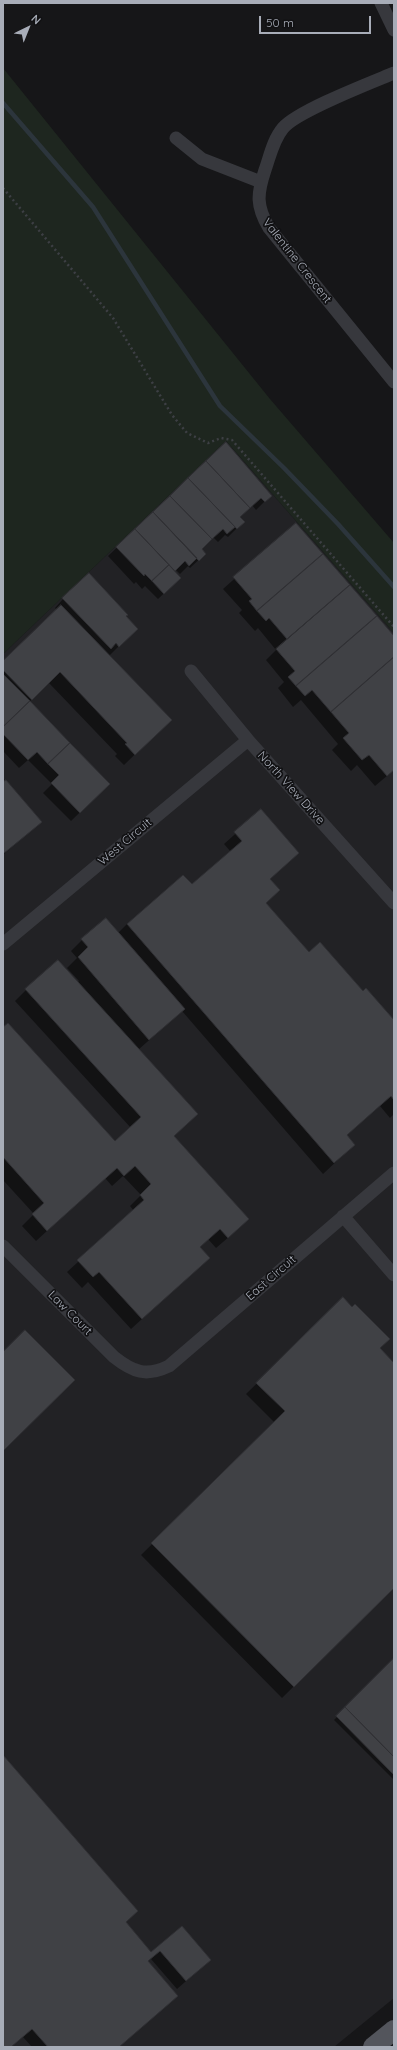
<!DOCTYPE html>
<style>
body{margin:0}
#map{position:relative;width:397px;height:2050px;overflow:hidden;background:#161618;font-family:Quicksand,sans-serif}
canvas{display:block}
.frame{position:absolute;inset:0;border:4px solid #a8adb8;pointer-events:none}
.north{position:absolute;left:8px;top:8px;width:40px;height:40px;-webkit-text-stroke:3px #111113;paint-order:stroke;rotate:43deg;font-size:11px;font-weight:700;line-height:16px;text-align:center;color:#a8adb8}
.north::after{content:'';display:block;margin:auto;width:14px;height:18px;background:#a8adb8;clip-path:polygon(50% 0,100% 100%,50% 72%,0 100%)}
.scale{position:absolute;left:259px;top:16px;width:112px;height:18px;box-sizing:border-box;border:2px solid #a8adb8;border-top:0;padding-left:5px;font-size:12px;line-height:14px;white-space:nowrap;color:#a8adb8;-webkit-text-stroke:3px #111113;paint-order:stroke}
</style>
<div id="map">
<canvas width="397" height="2050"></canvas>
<div class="frame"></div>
<div class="north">N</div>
<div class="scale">50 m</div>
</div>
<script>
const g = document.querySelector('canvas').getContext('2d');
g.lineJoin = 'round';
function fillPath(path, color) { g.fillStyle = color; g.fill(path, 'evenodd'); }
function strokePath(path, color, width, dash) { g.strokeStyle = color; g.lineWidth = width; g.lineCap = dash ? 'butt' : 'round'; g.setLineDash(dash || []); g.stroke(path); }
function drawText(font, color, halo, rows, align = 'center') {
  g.font = font + ' Quicksand,sans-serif'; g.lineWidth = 3.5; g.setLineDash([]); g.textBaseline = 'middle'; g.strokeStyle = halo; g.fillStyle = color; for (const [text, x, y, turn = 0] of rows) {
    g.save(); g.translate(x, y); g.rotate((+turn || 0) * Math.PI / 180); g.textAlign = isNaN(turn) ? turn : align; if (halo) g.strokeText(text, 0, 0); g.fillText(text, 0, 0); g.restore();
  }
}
fillPath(new Path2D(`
 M226 441 394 633V1998L334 2047H3V654Z`), '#222225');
fillPath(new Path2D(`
 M3 68 270 399 394 543V633L226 441 3 654Z`), '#1e261f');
fillPath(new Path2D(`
 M226 444 270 496 256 510 252 505 239 518 243 522 228 537 225 535 218 542 213 537 200 549 205 554 190 568 188 566 180 574 175 569 173 571 180 578 158 599 145 586 142 589 136 582 134 584 108 556Z
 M296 524 394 637V770L375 786 357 765 351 771 332 750 338 744 301 700 293 707 278 688 284 682 266 660 276 650 258 628 255 631 239 613 242 610 223 589Z
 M63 599 125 616 128 637 109 656 159 731 124 765 115 756 117 754 49 683 29 702 109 784 71 821 43 793 52 784 28 760 19 768 3 751V663L57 610 55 608Z
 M3 778 40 822 3 855Z
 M261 811 269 879 265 903 309 953 362 992 394 1022V1114L390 1118 380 1106 346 1136 354 1145 323 1174 182 1011 138 1050 173 1136 237 1230 216 1248 208 1239 200 1247 198 1268 131 1329 88 1282 82 1288 67 1272 134 1211 130 1206 141 1195 123 1176 112 1186 105 1178 36 1241 22 1226 34 1214 3 1180V1028L115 1142 131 1128 15 1001 26 990 77 983 79 981 67 968 77 958 71 951 82 940 118 933 127 924 192 886 231 852 224 844Z
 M343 1299 352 1308 379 1348 394 1364V1587L282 1698 141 1555 275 1423 246 1394Z
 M394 1660V1780L334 1720Z
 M3 1756 137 1911 125 1923 151 1953 182 1927 201 1968 177 1989 151 1959 147 1962 177 1996 119 2047H32L23 2037 11 2047H3Z`), '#0007');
strokePath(new Path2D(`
 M3 103 93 207 220 406 284 468 338 524 394 587`), '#2c353c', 4.5);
const building = new Path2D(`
 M226 442 272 496 265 502 261 498 250 508 206 461Z
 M206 461 250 508 240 517 245 522 237 529 188 478Z
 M188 478 235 527 227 534 223 529 212 539 170 496Z
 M170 496 212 539 202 549 206 554 199 561 153 512Z
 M153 512 197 558 189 566 185 561 175 571 135 529Z
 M296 523 323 554 257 611 249 601 252 599 233 577Z
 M135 529 169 565 152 581 145 574 144 576 116 547Z
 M323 554 350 585 287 639 269 618 266 621 257 611Z
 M169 565 181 578 164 594 152 581Z
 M89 573 128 615 126 616 138 629 119 647 116 643 111 649 62 598Z
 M350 585 377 616 296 686 288 677 295 671 276 649Z
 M61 605 172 720 135 755 125 744 127 743 60 672 32 700 3 670V661Z
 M377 616 394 636V657L331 712 312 690 305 696 296 686Z
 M394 657V770L387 776 369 755 362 760 343 738 349 733 331 712Z
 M3 674 30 701 3 727Z
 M30 701 70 743 48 764 37 752 28 760 3 734V727Z
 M70 743 110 784 80 813 51 783 59 775 48 764Z
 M6 780 42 822 3 854V782Z
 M261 809 299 853 270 879 280 890 266 903 309 952 320 942 363 991 366 988 394 1020V1100L391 1096 347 1135 355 1145 334 1163 127 924 183 875 192 884 242 841 234 832Z
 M106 918 185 1009 149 1040 78 957 88 947 81 939Z
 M58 960 198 1114 174 1136 249 1219 228 1238 220 1229 200 1247 210 1258 142 1319 99 1272 93 1277 77 1260 144 1200 140 1195 151 1184 135 1166 124 1176 117 1168 47 1231 32 1214 44 1203 3 1157V1027L8 1023 115 1141 141 1117 25 989Z
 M343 1297 352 1307 355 1304 390 1339 380 1348 394 1363V1588L294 1687 151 1543 285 1411 256 1383Z
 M25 1330 75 1380 3 1451V1352Z
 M394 1658V1757L345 1707Z
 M345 1707 394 1757V1775L336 1716Z
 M3 1755 138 1911 126 1922 151 1952 182 1926 211 1960 186 1981 160 1951 148 1961 178 1996 119 2047H48L32 2029 11 2047H3Z`);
fillPath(building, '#404145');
strokePath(building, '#303034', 1);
strokePath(new Path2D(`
 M3 188 113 318 172 415 187 433 208 443 221 438 232 440 394 627`), '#3d3f44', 2.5, [2, 3]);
strokePath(new Path2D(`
 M381 3 394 30
 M394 73C370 83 297 111 283 128 273 140 270 156 265 170 257 194 256 206 269 228L394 382
 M176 138 202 159 261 182
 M191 671 248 740 394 903
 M3 944 248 740
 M343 1216 394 1275
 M3 1246 114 1357C133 1372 146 1377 169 1366L394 1173`), '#37383d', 13);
strokePath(new Path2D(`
 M373 2047 394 2030`), '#53555c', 20);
drawText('12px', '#a8adb8', '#111113', [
 ["Valentine Crescent",297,261,52],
 ["North View Drive",291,788,48],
 ["West Circuit",125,842,-40],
 ["East Circuit",271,1278,-41],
 ["Law Court",70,1313,45]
]);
</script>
